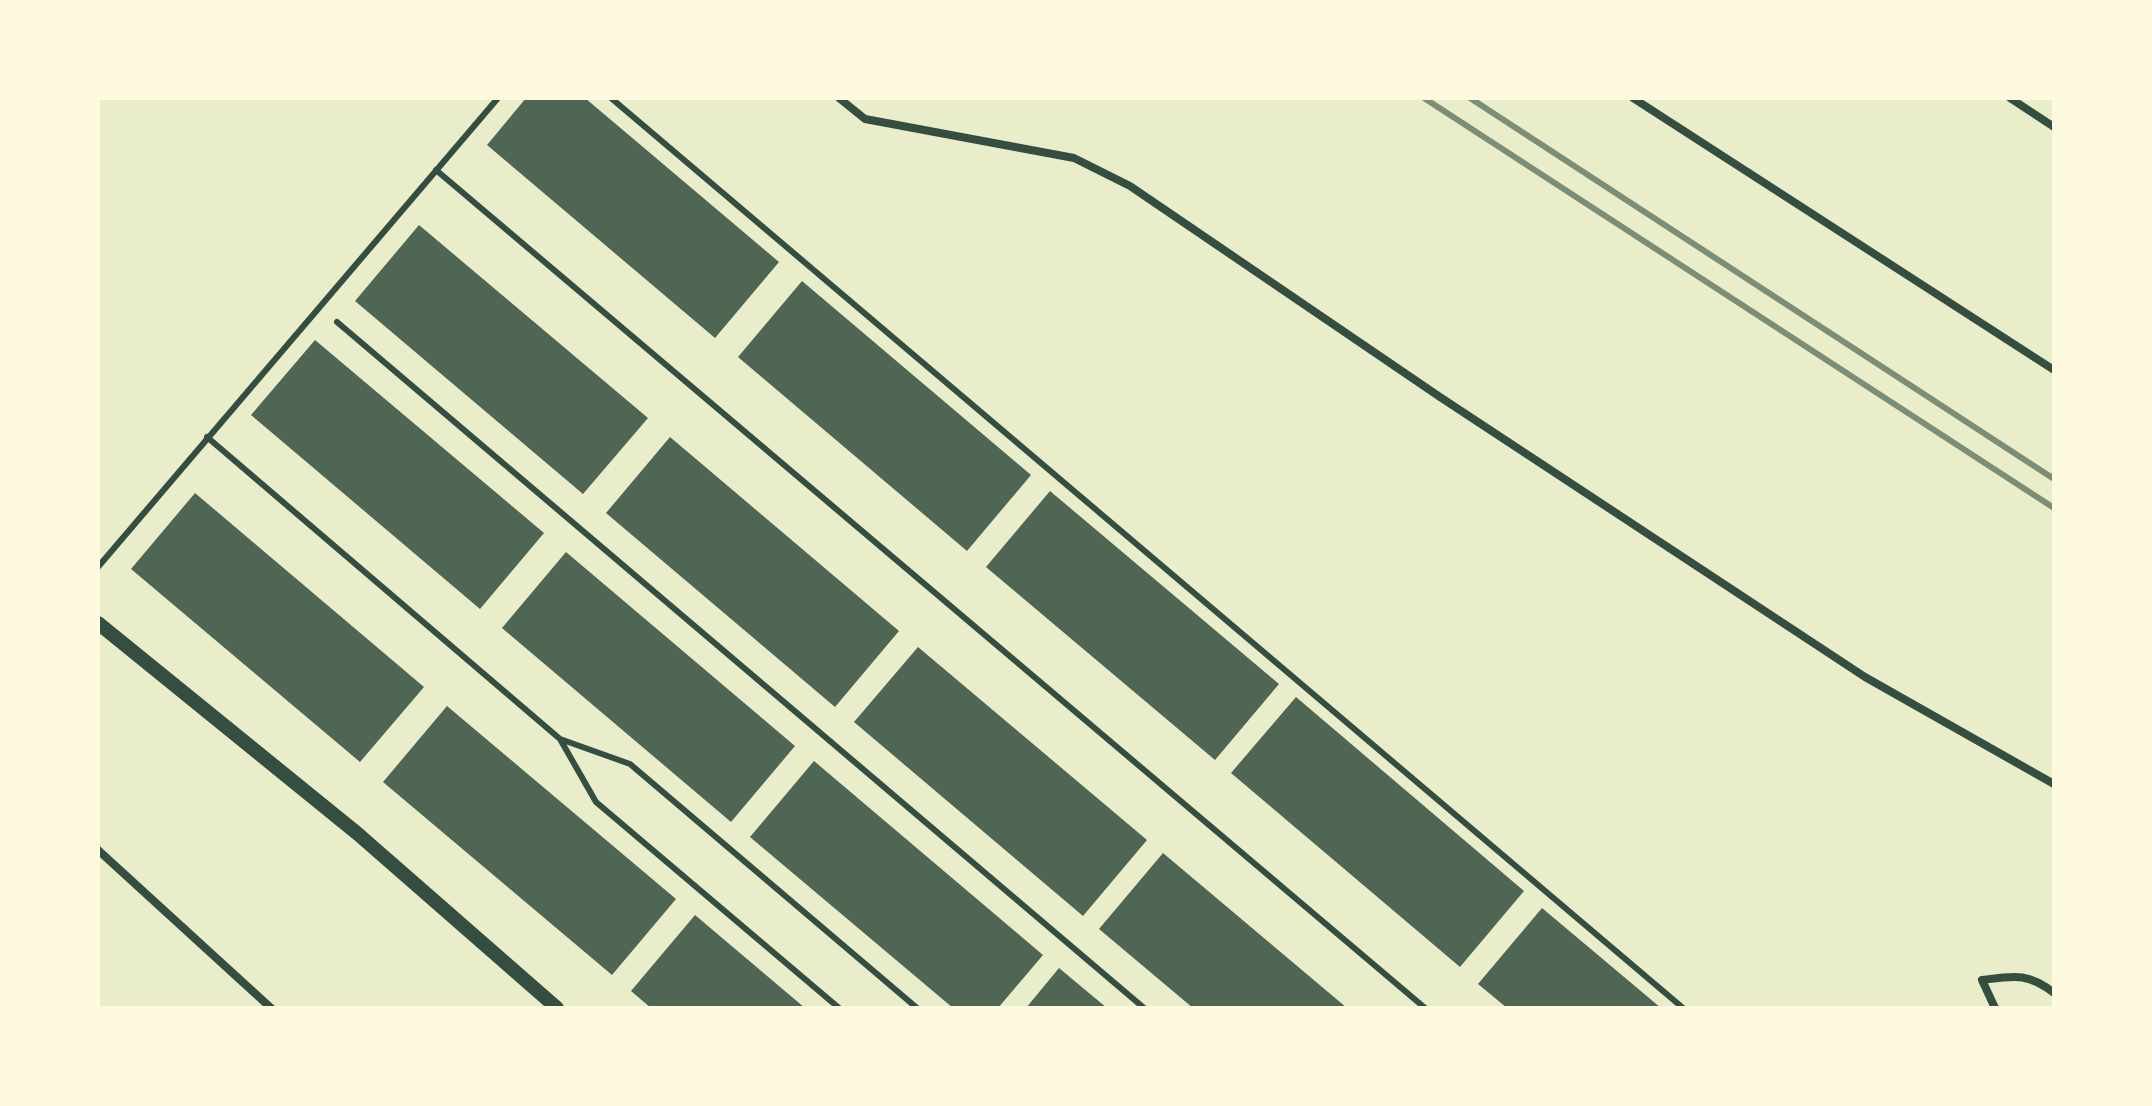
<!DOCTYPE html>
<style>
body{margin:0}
#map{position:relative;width:2152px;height:1106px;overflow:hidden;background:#e9edc9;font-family:Helvetica,sans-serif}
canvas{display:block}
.frame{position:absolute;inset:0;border:100px solid #fefae0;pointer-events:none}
</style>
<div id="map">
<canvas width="2152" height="1106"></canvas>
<div class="frame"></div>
</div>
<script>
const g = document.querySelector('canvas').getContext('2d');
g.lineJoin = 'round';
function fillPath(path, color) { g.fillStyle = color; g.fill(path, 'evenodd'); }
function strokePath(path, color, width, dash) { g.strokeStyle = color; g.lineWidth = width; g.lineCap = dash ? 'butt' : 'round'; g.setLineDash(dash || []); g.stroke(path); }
fillPath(new Path2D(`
 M526 98H585L779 262 715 338 487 145Z
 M419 225 648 418 583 494 355 301Z
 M802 281 1031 475 967 551 738 357Z
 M315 340 544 533 480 609 251 415Z
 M670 437 899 631 835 707 606 513Z
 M1050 491 1279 684 1215 760 986 567Z
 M195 493 424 687 360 762 131 569Z
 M566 552 795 746 731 822 502 628Z
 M918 647 1147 840 1083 916 854 722Z
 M1296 697 1524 891 1460 967 1231 773Z
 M447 706 676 899 612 975 383 782Z
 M814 761 1043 955 998 1008H953L750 837Z
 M1163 853 1347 1008H1193L1099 929Z
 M1542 908 1661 1008H1507L1478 984Z
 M695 915 805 1008H651L631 991Z
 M1059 968 1107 1008H1026Z`), '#4f6655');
strokePath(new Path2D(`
 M611 98 1683 1008
 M436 170 1425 1008
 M337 322 1144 1008
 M207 437 560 739 596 802 839 1008
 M98 567 498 98
 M560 739 630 764 917 1008`), '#344e41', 6);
strokePath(new Path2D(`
 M839 98 865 119 1074 158 1130 186 1440 397 1865 677 2054 784
 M1633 98 2054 370
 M2010 98 2054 127
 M98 850 271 1008
 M1995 1008 1982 980C2013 976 2028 972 2054 993`), '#344e41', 8);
strokePath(new Path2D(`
 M98 623 358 834 557 1008`), '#344e41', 14);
strokePath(new Path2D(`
 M1424 98 2054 508
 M1470 98 2054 479`), '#7c8e77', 6);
</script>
